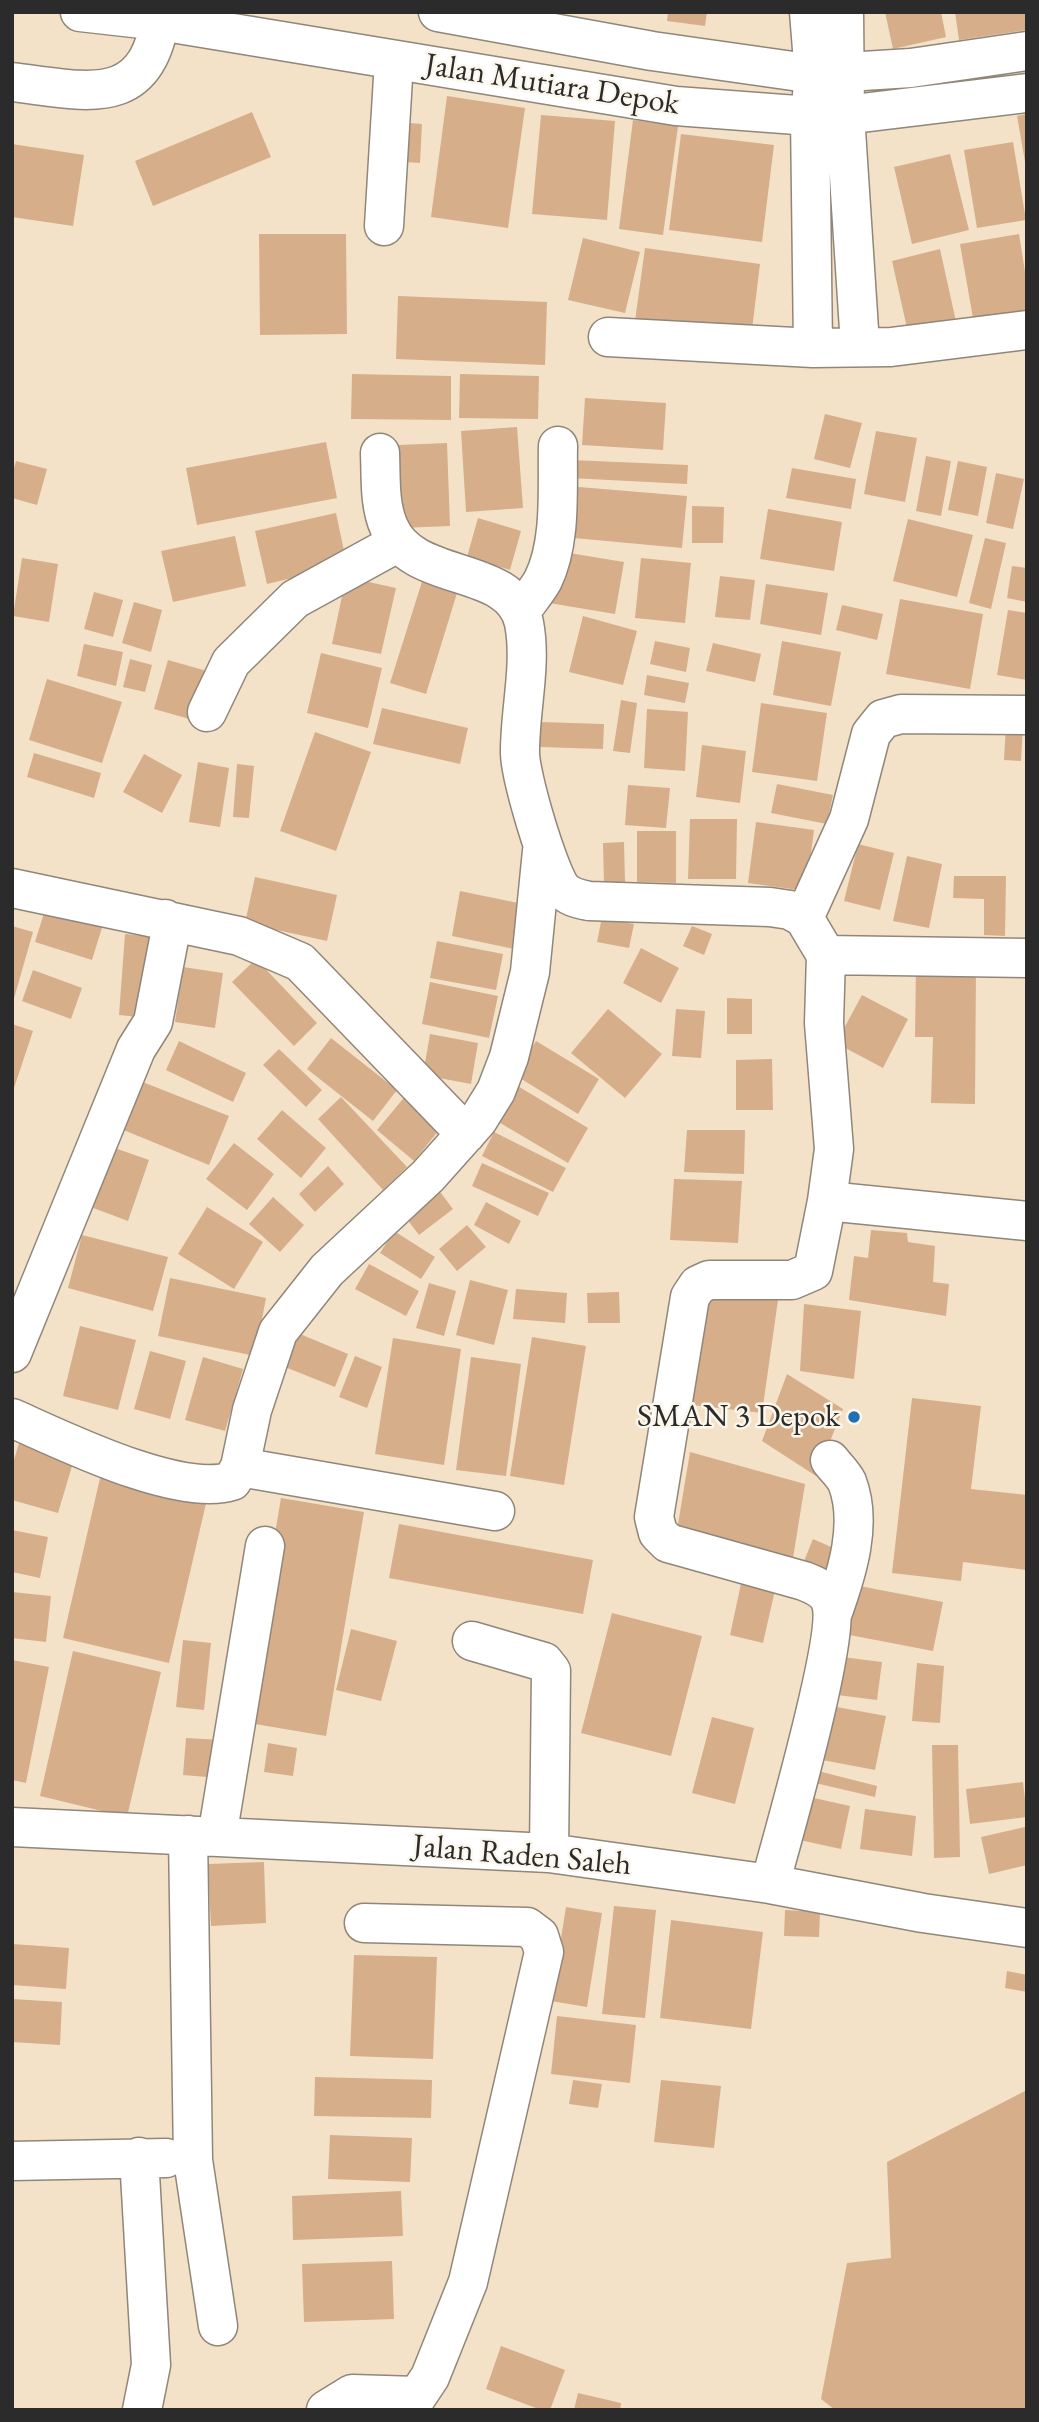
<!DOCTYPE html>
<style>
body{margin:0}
#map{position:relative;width:1039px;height:2422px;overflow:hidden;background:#f4e2c8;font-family:"EB Garamond",serif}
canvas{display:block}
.frame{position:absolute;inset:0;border:14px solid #2b2b2b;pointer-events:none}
</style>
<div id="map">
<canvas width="1039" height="2422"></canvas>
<div class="frame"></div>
</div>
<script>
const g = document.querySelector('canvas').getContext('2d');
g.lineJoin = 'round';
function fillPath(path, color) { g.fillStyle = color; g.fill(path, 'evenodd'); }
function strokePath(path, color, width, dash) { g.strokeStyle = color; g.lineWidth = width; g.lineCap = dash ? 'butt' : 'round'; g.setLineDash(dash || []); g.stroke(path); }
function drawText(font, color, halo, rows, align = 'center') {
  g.font = font + ' "EB Garamond",serif'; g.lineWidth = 5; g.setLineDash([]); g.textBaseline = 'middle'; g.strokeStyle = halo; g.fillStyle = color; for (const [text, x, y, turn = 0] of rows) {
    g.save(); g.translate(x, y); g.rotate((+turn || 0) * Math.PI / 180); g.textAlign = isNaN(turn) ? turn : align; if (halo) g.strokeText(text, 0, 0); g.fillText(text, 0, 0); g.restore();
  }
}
fillPath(new Path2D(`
 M668 12H707L705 26 667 21Z
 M885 12H941L946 37 893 49Z
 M955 12H1027V30L959 40Z
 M447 96 525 108 508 228 431 217Z
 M252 112 271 157 153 206 135 161Z
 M1027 114V162H1025L1017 116Z
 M541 115 615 121 607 220 532 214Z
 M633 120 678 126 663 235 619 229Z
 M396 122 422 124 420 163 393 161Z
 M681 134 774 145 762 242 669 230Z
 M1013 142 1026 220 977 228 964 150Z
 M12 144 84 155 73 226 12 217Z
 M950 154 969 230 912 244 894 167Z
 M259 234H346L347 334 260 335Z
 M1019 234 1027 284V316L974 324 960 244Z
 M583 238 640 252 625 313 568 300Z
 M645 248 760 264 751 338 635 321Z
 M940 249 957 326 909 337 892 261Z
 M398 296 547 302 545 365 396 359Z
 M352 374 451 376V420L351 419Z
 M460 374 539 376 538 419 459 418Z
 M585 398 666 403 663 450 582 445Z
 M825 414 862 423 850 468 814 459Z
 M517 427 523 508 466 512 461 431Z
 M876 431 917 438 905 502 864 494Z
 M326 442 337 498 197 525 186 468Z
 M447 443 450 526 401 528 398 445Z
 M926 456 951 461 941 516 916 511Z
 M571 460 688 465 687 484 570 478Z
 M16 461 47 469 37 505 12 498V475Z
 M958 461 987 467 978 516 948 510Z
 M792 468 856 479 851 509 786 498Z
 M996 473 1024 479 1013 529 986 523Z
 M567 486 687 496 682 548 563 537Z
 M692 506 724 507 723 543H692Z
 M768 509 842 522 834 571 760 559Z
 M336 513 347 565 267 584 255 531Z
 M478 518 521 531 510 570 467 557Z
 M908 519 973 535 957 597 893 581Z
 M235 536 246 586 173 602 161 551Z
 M985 538 1006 543 991 609 969 603Z
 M557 551 624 562 615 614 549 603Z
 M22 558 58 564 49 622 13 616Z
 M641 558 691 563 685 623 635 618Z
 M1012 566 1027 568V602L1007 598Z
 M426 569 461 580 426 694 390 683Z
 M720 576 755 580 750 620 715 617Z
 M346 577 396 588 381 654 332 644Z
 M766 584 828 593 821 635 760 624Z
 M94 592 123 600 113 637 84 629Z
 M900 599 983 614 970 689 886 674Z
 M134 602 162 610 151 652 122 643Z
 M842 605 883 614 877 640 836 630Z
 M1008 610 1027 613V680L997 675Z
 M583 616 637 631 623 685 569 672Z
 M655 641 690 648 686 672 650 664Z
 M782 641 841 652 831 706 773 695Z
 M713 643 761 654 755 682 706 671Z
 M84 644 123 652 116 686 77 676Z
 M321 653 382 668 368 728 307 713Z
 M130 659 152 665 145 692 123 687Z
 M168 660 207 671 193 720 154 709Z
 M647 675 689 683 685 703 644 695Z
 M47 679 122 702 102 763 29 740Z
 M621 700 637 703 630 753 613 751Z
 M761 703 827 713 817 781 752 772Z
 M382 708 468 728 460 764 373 744Z
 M647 709 688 712 685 771 644 768Z
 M540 722 604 724 603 749 540 747Z
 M1006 724 1023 725 1021 761 1004 760Z
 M315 732 371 752 336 851 280 831Z
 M702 745 746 751 740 803 696 797Z
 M34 753 101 773 94 798 27 777Z
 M144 754 182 775 162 813 123 792Z
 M198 762 229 768 220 827 189 822Z
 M237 764 254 766 249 818 233 817Z
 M777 784 833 795 827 824 771 813Z
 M628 785 670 788 666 828 625 825Z
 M690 819H737L736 879H688Z
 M756 822 814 830 806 891 748 883Z
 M637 831H676V883L637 882Z
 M624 842 625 882 604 883 603 843Z
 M858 844 894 853 880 910 844 901Z
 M907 856 942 864 929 928 893 921Z
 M954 876H1006L1005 936 984 935V899L953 898Z
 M255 877 337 895 327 941 245 923Z
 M460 891 523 904 514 949 452 936Z
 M49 897 106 915 92 960 35 942Z
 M602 917 634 924 629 948 597 942Z
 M12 926 33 932 13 1002H12Z
 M692 926 712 934 704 955 683 946Z
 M125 934 154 937 148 1018 119 1015Z
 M437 941 503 954 496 990 430 978Z
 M641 948 679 968 661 1003 623 983Z
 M256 959 317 1023 294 1046 232 982Z
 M916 965 976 966 975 1104 931 1103 933 1037H915Z
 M183 967 223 973 215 1028 175 1022Z
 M33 970 82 988 71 1019 22 1001Z
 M430 982 498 996 489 1038 422 1024Z
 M862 995 908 1019 883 1068 836 1043Z
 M727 998 752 999V1034H727Z
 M608 1009 662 1054 625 1098 571 1053Z
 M676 1009 705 1011 701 1058 672 1056Z
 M12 1024 33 1031 13 1091H12Z
 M430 1034 478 1043 471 1084 423 1075Z
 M331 1038 397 1090 373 1121 307 1069Z
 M179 1041 246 1073 233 1102 166 1070Z
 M536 1041 599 1079 578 1114 515 1075Z
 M279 1049 322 1090 306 1107 263 1065Z
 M772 1059 773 1110H736V1060Z
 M140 1081 229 1116 209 1165 121 1129Z
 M511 1082 588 1128 568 1163 490 1117Z
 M407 1094 443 1125 414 1161 377 1130Z
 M341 1097 407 1167 383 1190 318 1119Z
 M282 1110 326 1148 301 1178 257 1139Z
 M687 1130H745L744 1174 684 1172Z
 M494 1132 566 1168 553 1192 482 1156Z
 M234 1143 274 1174 247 1210 206 1179Z
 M109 1146 149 1160 128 1221 88 1206Z
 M482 1163 549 1193 538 1216 472 1186Z
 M328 1166 344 1184 315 1212 299 1194Z
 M674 1179 742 1181 738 1243 670 1240Z
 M431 1180 453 1209 419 1235 397 1206Z
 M273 1197 304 1225 280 1252 249 1224Z
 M486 1202 521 1221 509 1244 474 1225Z
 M207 1207 263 1242 234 1289 178 1254Z
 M467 1225 486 1247 457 1271 439 1249Z
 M871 1230 907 1233 908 1242 935 1246 933 1282 949 1284 946 1316 849 1300 854 1256 868 1258Z
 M394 1231 435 1257 421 1279 380 1253Z
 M82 1235 168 1257 153 1311 68 1288Z
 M369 1264 419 1291 406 1316 355 1289Z
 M170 1278 266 1298 255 1356 158 1336Z
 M470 1280 508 1290 494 1345 456 1335Z
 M429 1283 456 1291 444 1336 416 1328Z
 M516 1289 567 1293 565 1323 513 1319Z
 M619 1292 620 1323H588L587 1293Z
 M703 1293 778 1300 762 1413 692 1405Z
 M804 1304 861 1311 854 1379 800 1371Z
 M80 1326 136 1340 118 1410 63 1396Z
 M288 1329 348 1354 335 1387 275 1363Z
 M532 1337 586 1346 564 1485 510 1476Z
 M393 1338 461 1349 444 1465 375 1454Z
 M150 1351 186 1361 170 1419 134 1409Z
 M355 1356 382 1367 367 1408 339 1397Z
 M203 1357 243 1369 225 1431 185 1420Z
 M471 1357 521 1364 506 1476 456 1470Z
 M787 1374 843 1409 816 1476 762 1441Z
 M912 1398 981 1406 971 1489 1027 1495V1570L963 1562 961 1581 892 1573Z
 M20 1440 75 1456 58 1513 12 1500V1466Z
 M690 1452 805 1484 793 1558 677 1530Z
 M101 1474 207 1499 169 1663 63 1638Z
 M281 1498 364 1512 326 1736 243 1722Z
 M399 1524 593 1560 583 1614 389 1578Z
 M12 1530 48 1537 40 1578 12 1572Z
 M813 1539 838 1550 829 1571 804 1561Z
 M742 1579 776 1586 763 1643 730 1635Z
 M849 1584 943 1602 933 1651 839 1633Z
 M12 1592 51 1596 46 1642 12 1638Z
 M612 1613 702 1636 671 1756 581 1733Z
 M351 1629 397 1641 381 1701 336 1690Z
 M183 1640 211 1643 204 1710 176 1707Z
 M73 1651 161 1672 127 1817 40 1796Z
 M834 1656 882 1662 877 1700 829 1694Z
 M12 1660 49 1667 26 1783 12 1780Z
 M917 1663 944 1666 940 1723 912 1721Z
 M826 1705 886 1716 875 1770 817 1759Z
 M712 1717 754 1728 735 1804 692 1793Z
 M186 1738 222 1740 219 1778 183 1775Z
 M268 1743 297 1748 293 1776 264 1772Z
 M932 1745H958L960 1857 934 1858Z
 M814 1770 877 1786 875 1797 811 1782Z
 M1023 1782 1027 1817 970 1824 966 1789Z
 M805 1796 850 1806 841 1849 795 1839Z
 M865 1809 916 1816 912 1856 860 1849Z
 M1025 1827 1027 1865 989 1874 981 1837Z
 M264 1862 266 1923 211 1926 208 1864Z
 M614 1906 656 1910 645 2018 602 2014Z
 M566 1907 602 1913 587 2007 551 2001Z
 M785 1910 820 1912 819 1937 784 1936Z
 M671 1920 763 1932 751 2029 660 2018Z
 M12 1944 69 1948 66 1989 12 1985Z
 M354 1955 437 1957 433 2059 350 2056Z
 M1007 1971 1027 1975V1992L1005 1988Z
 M12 1999 62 2002 60 2045 12 2042Z
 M557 2016 636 2025 630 2083 551 2074Z
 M315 2077 432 2080 431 2118 314 2116Z
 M573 2080 602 2084 598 2108 569 2104Z
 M661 2080 721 2086 714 2148 654 2142Z
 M1027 2090V2410H835L821 2399 847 2263 891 2258 887 2162Z
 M330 2135 412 2138 410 2182 328 2179Z
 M401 2191 403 2236 293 2240 292 2196Z
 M392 2261 394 2319 304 2322 302 2264Z
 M501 2346 565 2370 550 2410H541L486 2389Z
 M578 2393 621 2403 620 2410H574Z`), '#d7ae8a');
const minor = new Path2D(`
 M80 12 160 21 676 106 810 116 845 115 1027 93
 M438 12 652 51 814 74 911 68 1027 51
 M809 12 814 74 810 116 813 348
 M844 12 845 115 860 345
 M12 82C87 91 149 111 161 12
 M384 226 394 61
 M608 337 813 348 891 347 1027 330
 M380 453C381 477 379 505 389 527 413 585 512 563 524 623 532 664 520 709 520 751 519 773 548 870 561 888 568 897 579 899 589 901L770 907 790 910 804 918 826 955 824 1023 834 1149 827 1201 1027 1221
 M521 611C528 601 537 591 543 580 562 541 557 488 558 446
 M207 712 231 662 295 599 397 543
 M12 888 239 936 300 962 466 1134
 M804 918 849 819 871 734 883 719 901 714 1027 715
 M826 955 1027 958
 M12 1353 136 1049 153 1022 171 929 165 919
 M12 1418C64 1441 179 1498 232 1481L240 1467 252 1410 278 1332 327 1270 428 1176 478 1120 496 1091 509 1057 530 972 542 851
 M830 1460C835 1467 843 1474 847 1482 863 1523 847 1573 833 1612
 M240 1467 495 1511
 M472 1641 544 1662 551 1671 549 1853
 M12 1827 549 1853 770 1884 923 1913 1027 1928
 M188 1835 193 2160 218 2326
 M217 1837 265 1546
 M770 1884C782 1839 843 1631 830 1600 825 1589 814 1585 804 1581L668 1543 658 1533 654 1517 690 1297 698 1285 709 1280H792L813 1271 827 1201
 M364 1923 527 1927 539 1936 544 1952 468 2282 430 2377 408 2410
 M139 2157 151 2365 142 2410
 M12 2161 166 2158
 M326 2410 352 2394 417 2396`);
strokePath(minor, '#90867a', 41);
strokePath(minor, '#fff', 38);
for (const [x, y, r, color] of [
 [854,1417,7,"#1f6fb2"]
]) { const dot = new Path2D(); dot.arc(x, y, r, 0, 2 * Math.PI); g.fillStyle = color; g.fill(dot); strokePath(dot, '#fbf7ec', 2.5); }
drawText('32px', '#2b2b2b', '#fbf7ec', [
 ["Jalan Mutiara Depok",552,85,9],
 ["Jalan Raden Saleh",522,1856,5]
]);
drawText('32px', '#2b2b2b', '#fbf7ec', [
 ["SMAN 3 Depok",840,1417]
], 'right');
</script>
